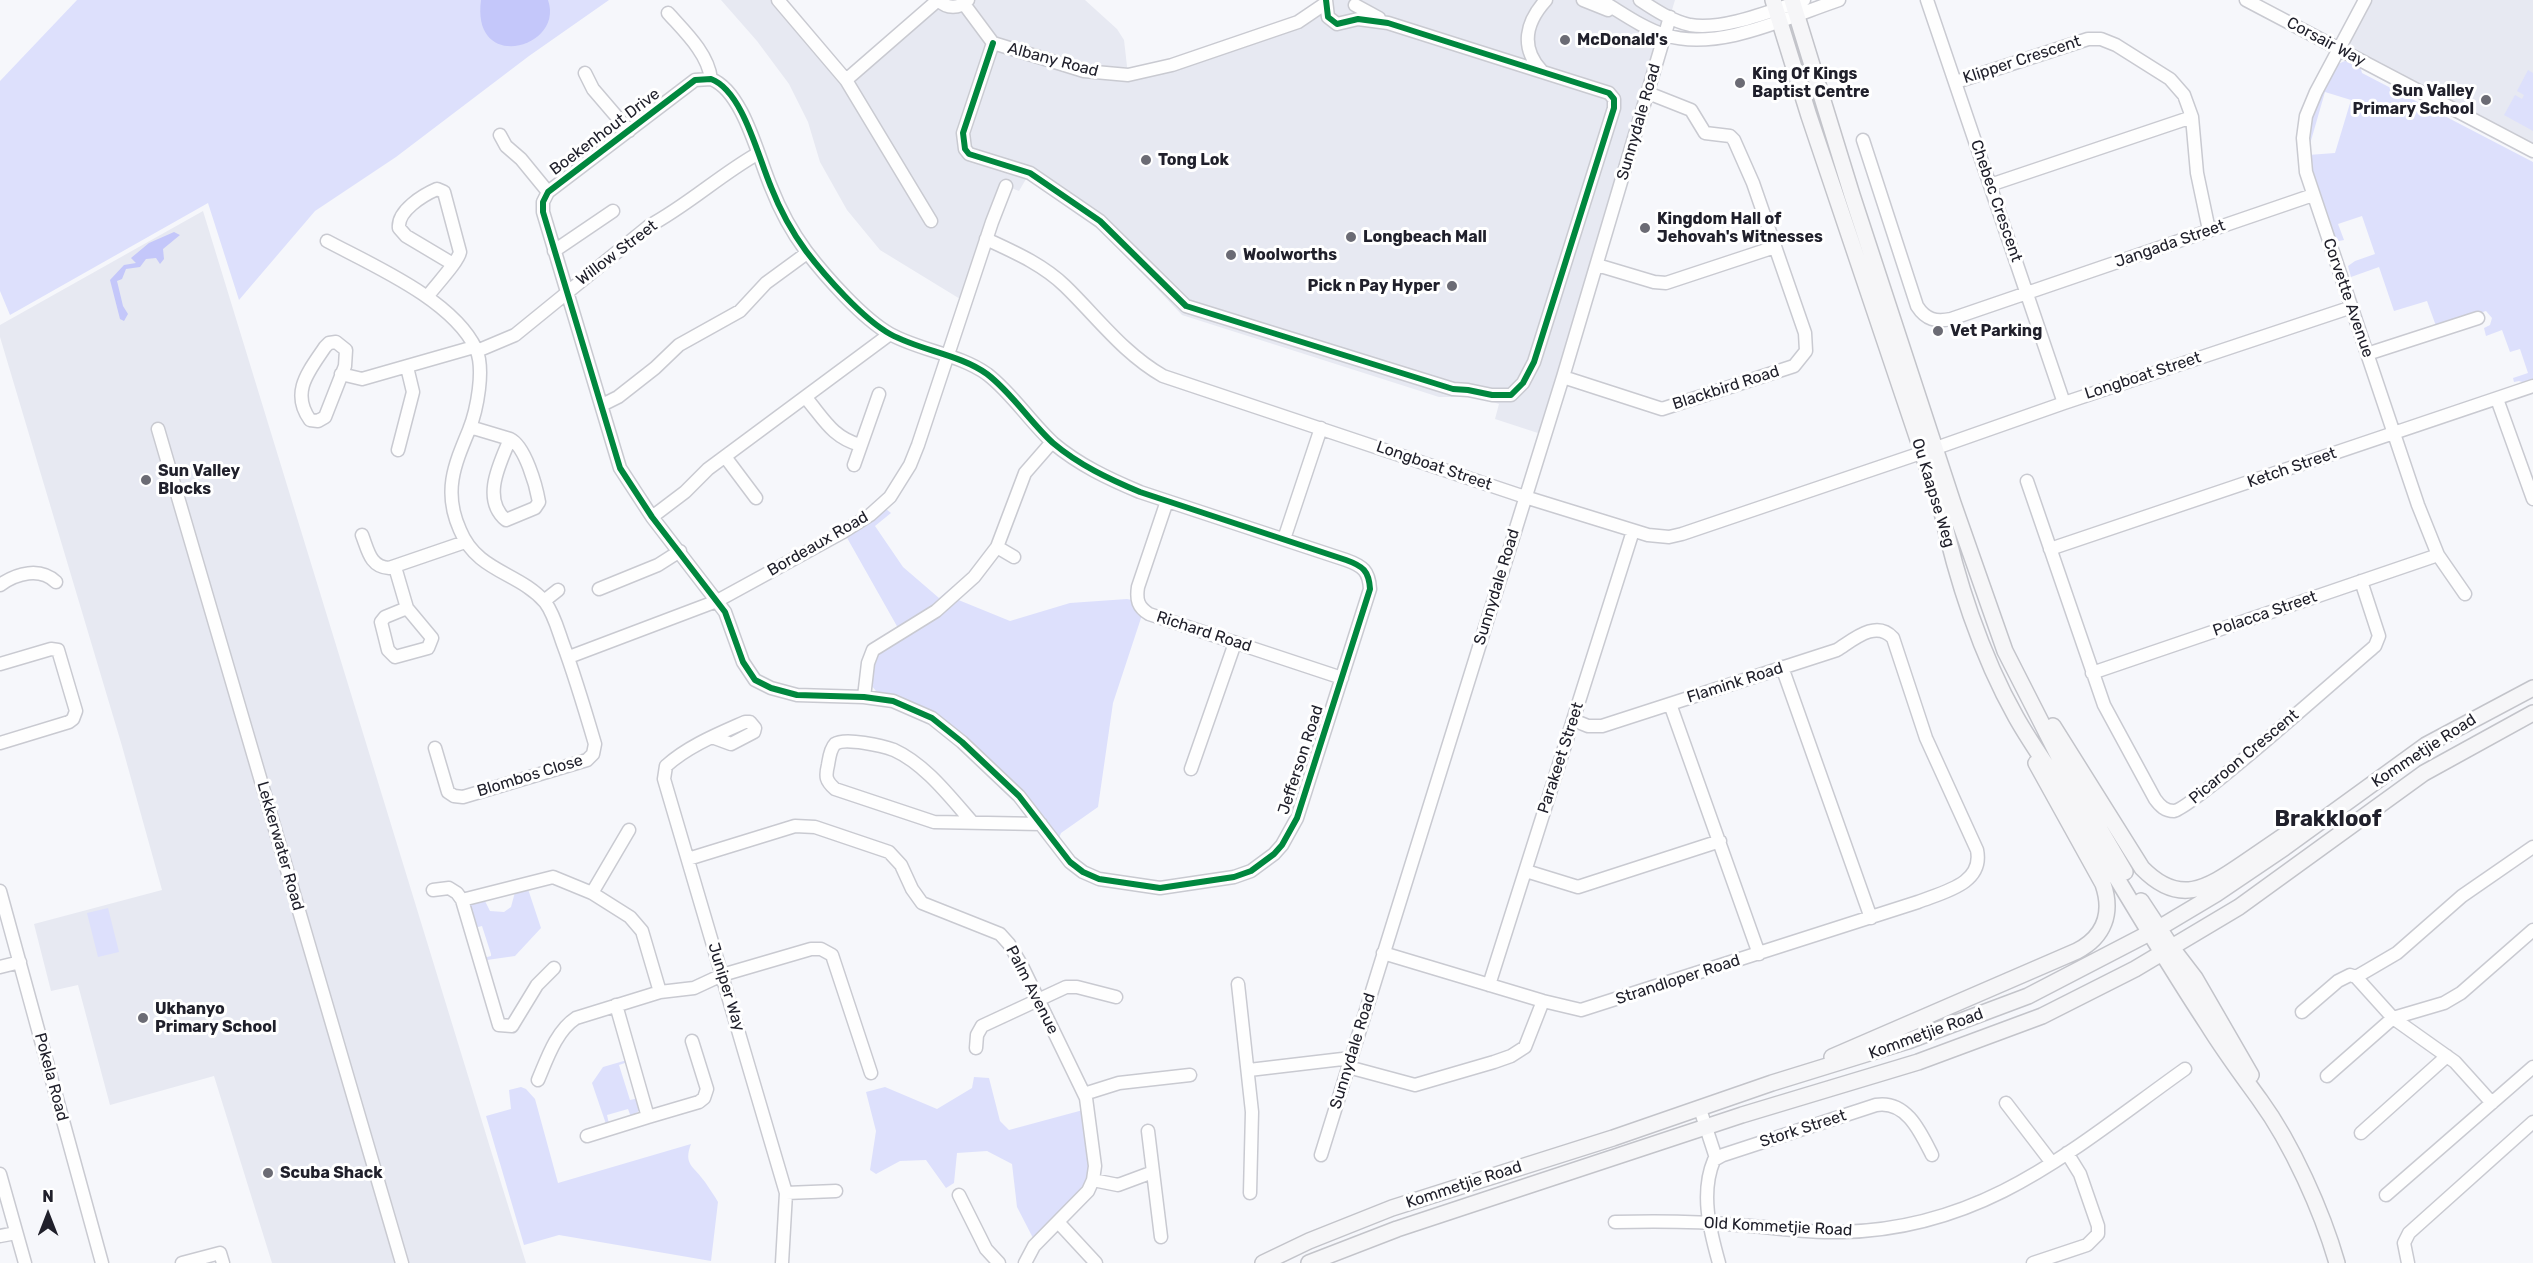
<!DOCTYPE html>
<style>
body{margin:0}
#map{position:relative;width:2533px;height:1263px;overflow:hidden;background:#f6f7fb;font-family:Rubik,sans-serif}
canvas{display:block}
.north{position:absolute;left:18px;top:1185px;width:60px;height:60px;-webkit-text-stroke:4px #fff;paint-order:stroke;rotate:0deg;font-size:16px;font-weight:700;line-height:24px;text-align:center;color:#20202b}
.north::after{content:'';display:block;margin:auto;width:21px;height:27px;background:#20202b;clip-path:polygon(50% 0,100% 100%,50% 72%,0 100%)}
</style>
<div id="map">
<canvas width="2533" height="1263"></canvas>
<div class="north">N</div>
</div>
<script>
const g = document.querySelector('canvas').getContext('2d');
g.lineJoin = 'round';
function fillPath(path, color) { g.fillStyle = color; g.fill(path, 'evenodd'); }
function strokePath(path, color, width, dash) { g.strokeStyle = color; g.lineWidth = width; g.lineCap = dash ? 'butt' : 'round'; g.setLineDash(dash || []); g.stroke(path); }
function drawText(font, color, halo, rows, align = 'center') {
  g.font = font + ' Rubik,sans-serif'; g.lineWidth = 6; g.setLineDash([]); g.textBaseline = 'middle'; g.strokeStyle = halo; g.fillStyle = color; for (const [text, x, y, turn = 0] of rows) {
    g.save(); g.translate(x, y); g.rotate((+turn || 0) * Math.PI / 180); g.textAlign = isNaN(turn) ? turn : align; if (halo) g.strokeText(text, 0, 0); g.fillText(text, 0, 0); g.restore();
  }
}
fillPath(new Path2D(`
 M721 0H778L846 79 938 0H1085L1117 29 1124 40 1128 75 1298 22 1328 0H1675L1544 435 1495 419 1499 404 1477 397H1439L1182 315 1105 234 1026 179 1019 191 1006 186 965 302 880 250 847 210 820 162 808 122 789 84 757 41Z
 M2372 0H2533V151L2343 49Z
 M203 211 492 1154 526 1263H272L214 1076 110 1105 78 985 51 991 34 924 162 890 122 746 0 337V325Z`), '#e7e9f2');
fillPath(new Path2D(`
 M77 0H609L529 56 396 157 315 211 239 300 208 203 10 315 0 291V81Z
 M2347 60 2360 66 2362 73 2533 162V381L2525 383 2519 381 2514 382 2513 378 2528 373 2520 349 2510 352 2502 330 2486 336 2484 328 2490 325 2492 318 2486 311 2436 326 2427 301 2394 311 2379 267 2351 277 2348 266 2355 261 2375 254 2362 216 2338 224 2344 240 2334 242 2311 171 2308 155 2335 153 2351 100 2325 92 2310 144H2308L2314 108 2336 65Z
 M2528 70 2533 73V131L2504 115 2515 95 2522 99 2524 95 2517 91Z
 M886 509 891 513 875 526 903 567 939 598 953 586 956 588 933 607 898 628 846 536Z
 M956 599 1010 621 1070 603 1127 599 1132 600 1142 615 1113 703 1098 807 1061 833 1059 838 939 717 905 700 876 691 871 685 872 665 877 652Z
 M527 886 541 928 515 956 487 960 489 967 485 968 483 958 491 956V954L482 926 474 928 468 908 470 902 484 899 490 911 504 912 511 907 515 892Z
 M108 908 119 952 98 957 87 913Z
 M627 1060 628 1062 619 1065 630 1100 639 1098 640 1110 631 1117 628 1109 607 1115 609 1124H606L592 1083 603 1067Z
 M974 1077 989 1078 1000 1121 1009 1130 1083 1110C1085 1124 1092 1158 1090 1170 1084 1199 1053 1218 1033 1238L1017 1207 1012 1164 987 1151 957 1153 954 1183 946 1188 926 1160 900 1161 876 1174 870 1170 876 1131 866 1092 885 1087 937 1109 972 1088Z
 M521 1087 526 1089 535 1099 558 1183 691 1144C683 1165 694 1166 705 1182 709 1188 714 1195 718 1202L711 1261 559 1235 524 1245 486 1116 511 1109 509 1090Z`), '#dde0fc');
fillPath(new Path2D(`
 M481 0H548C565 48 471 74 481 0Z
 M174 232 180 235 163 249 164 259 160 264 156 258 146 259 140 267 126 269 122 279 117 281 123 306 128 314 124 321 120 319 110 280 124 265 136 263 131 258 149 243Z`), '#c4c7fa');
const minor = new Path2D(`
 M778 0 846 80 931 221
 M938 0C947 9 959 9 968 0
 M1583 0 1608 10
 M1600 0C1621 12 1642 28 1665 35 1719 52 1788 17 1839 0
 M1640 0C1655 10 1672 21 1690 25 1723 31 1773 10 1804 0
 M1927 0 2064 403
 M2246 0 2533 151
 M2365 0 2316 92 2306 116 2303 138 2306 172 2418 505 2438 555 2465 594
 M964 4 993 43 1084 71 1128 75 1172 65 1298 22 1326 3
 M1355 5 1379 18
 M668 13C684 31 708 53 711 79
 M993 43 963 133 965 149 969 154 1030 173 1100 221 1186 306 1453 389 1468 390 1492 395H1511L1523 383 1534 362 1614 108V99L1609 93 1590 87 1388 23 1358 19 1337 24 1328 17 1326 0
 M1541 70C1520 47 1526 22 1546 0
 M585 73 593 89 629 131
 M711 79C743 91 758 157 771 187 780 210 792 232 806 251 825 276 863 319 890 334 921 351 959 354 987 374 1012 393 1030 422 1053 443 1079 465 1109 479 1140 492L1346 560C1363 566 1369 571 1370 589L1297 818 1282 845 1274 854 1251 871 1234 877 1160 888 1099 879 1083 872 1070 862 1019 796 962 742 932 718 893 701 864 697 797 695 771 688 755 680 743 662 725 612 652 517 620 468 543 212V202L548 192 695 80Z
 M846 80 938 0
 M1956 82 2088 39H2101L2116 45 2170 79 2184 95 2192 117 2197 173 2209 230
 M500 135 506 146 521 159 548 192
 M1863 140 1917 306C1926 320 1936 322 1951 319L2313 195
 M1990 185 2192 117
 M986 239C1014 252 1042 264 1065 286 1097 317 1123 353 1163 376L1525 497 1648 535 1669 537 1682 534 1921 453
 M327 241C374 266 453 300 476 349 485 369 477 410 469 430 454 466 443 492 460 530 477 572 519 572 545 602 554 614 558 630 563 644 575 676 585 710 595 744L593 754 587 760 463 797 454 796 448 792 435 748
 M554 251 613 211
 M1597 265 1654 282 1666 283 1775 247
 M427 297C435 286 458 262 460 252L444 192 437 189C423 195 397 211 399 228L406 236 453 264
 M336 342 346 350 345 366 325 417 318 421 310 420C290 392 309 371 325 347L329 343Z
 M477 351 515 335 649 226C688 205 720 175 757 154
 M2367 354 2478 318
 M341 374 362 379 474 347
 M1563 377 1662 409 1794 366 1806 351 1805 333 1753 183 1734 140 1730 136 1705 133 1691 110 1648 93
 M806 398C824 419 832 437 860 445
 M2497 399 2533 499
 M602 405 618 397 655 368 679 345 740 311 766 283 807 253
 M470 427 510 439C525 446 536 485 539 502L535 508 506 520C481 499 500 463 510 439
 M158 429 402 1263
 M1936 448 2064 403 2352 307
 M398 450 413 392 407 367
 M726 458 756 498
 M854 465 879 394
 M2027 481 2104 705 2155 799C2160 806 2165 811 2174 811 2190 810 2350 667 2375 646L2379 636 2361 581
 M1167 501 1138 587C1136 600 1138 607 1149 614L1342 678
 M652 517 685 492 708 469 890 334
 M362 535C368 550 370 567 389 568L465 542
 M1284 539 1321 428
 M997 547 1014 557
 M2050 549 2533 386
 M395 567 407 608 432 638 428 648 395 657 388 650 381 622 385 617 407 608
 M0 585C17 573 40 567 56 582
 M599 589 658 565 680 551
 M544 601 558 590
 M569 657 717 601 843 532 870 515 890 497 910 465 918 445 992 222 1006 186
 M0 664 51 649 58 650 76 711 73 719 69 722 0 743
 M1782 667 1871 918
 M2092 673 2438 555
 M864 697 868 663 873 650 936 611 974 577 997 547 1025 473 1052 442
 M1670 704 1759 954
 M712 737 731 744 754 732 755 728 750 722H745C718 734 688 746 666 766L664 779 786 1193 782 1263
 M1191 769 1235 643
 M972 822C950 797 925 764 894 750 883 746 845 737 835 744 830 749 829 759 828 765 825 777 826 781 835 789L934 822 1041 824
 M688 859 795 826 815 827 889 852 901 865 912 889 922 903 1000 934 1009 944 1022 966 1086 1098 1095 1166 1093 1180 1088 1191 1034 1246 1025 1263
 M1526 871 1578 887 1720 841
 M433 890 449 888 457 893 462 900
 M0 891 102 1263
 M592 893 629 830
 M1383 953 1543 1001 1581 1010 1918 902C1943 892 1984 884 1977 850L1926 738 1893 638C1876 619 1853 640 1837 650L1602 726H1588L1573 720
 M0 967 20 962
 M554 968 537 985 512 1026 499 1025 462 900 553 877 592 893 630 917 642 931 660 992
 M2356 977 2397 953 2462 896 2533 847
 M1238 984 1252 1112 1250 1193
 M1489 985 1633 531
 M2302 1012 2338 981 2350 975 2356 977 2393 1018 2455 1062 2492 1103
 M976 1048 977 1035 982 1026 1066 987H1077L1116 997
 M1348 1067 1415 1085 1494 1062 1511 1056 1525 1047 1543 1001
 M1249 1070 1351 1058
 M2327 1076 2393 1018 2444 1003 2461 993 2533 930
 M538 1080C547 1059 556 1031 576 1018L660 992 694 988 722 975 811 949H821L832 955 871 1073
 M1084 1094 1119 1083 1190 1075
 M2006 1103 2052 1163
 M1700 1109 1716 1158
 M648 1117 699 1102 704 1098 707 1089 692 1041
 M2361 1133 2447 1056
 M587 1136 648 1117 616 1005
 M1321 1155 1563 377 1670 17
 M1153 1172 1161 1237
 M0 1174 25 1263
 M1093 1180 1118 1185 1153 1172 1148 1131
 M786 1193 836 1191
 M959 1195 986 1249 999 1263
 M2386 1195 2533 1067
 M1058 1222 1096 1263
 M1615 1222C1656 1221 1697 1221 1738 1225 1772 1227 1807 1233 1842 1232 1986 1229 2074 1148 2185 1069
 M0 1236 16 1233
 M182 1263 220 1253 223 1263
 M1719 1263C1710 1231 1700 1193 1714 1160L1723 1155 1876 1105C1906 1100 1920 1131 1932 1155
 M2033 1263 2087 1245 2098 1234V1226L2080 1174 2067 1153
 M2408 1263 2404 1243 2409 1233 2533 1122`);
const major = new Path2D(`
 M1773 0 1809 116 1941 508C1956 578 1981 655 2016 717 2034 749 2056 778 2075 809 2119 881 2161 954 2208 1025 2224 1051 2242 1075 2260 1100 2292 1144 2322 1211 2337 1263
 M1792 0 1852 195 1953 503 2005 651 2066 771 2125 872
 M2053 726 2142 868C2179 906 2206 889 2244 863 2263 850 2282 837 2301 824
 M2141 901 2172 948 2195 978 2251 1075
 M1832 1057 2077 951C2104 937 2113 913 2103 884L2036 763
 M1263 1263 1309 1241 1392 1208 1613 1138 1772 1083 1908 1041 2028 996 2159 928 2216 894 2284 848 2426 745 2533 688
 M1309 1263 1397 1229 1742 1115 1918 1062 2042 1016 2135 969 2239 907 2424 773 2533 713`);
strokePath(minor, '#c9cad1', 15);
strokePath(major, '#c3c4ca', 18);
strokePath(minor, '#fefefe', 12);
strokePath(major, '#f6f6f8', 15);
strokePath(new Path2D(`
 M993 43 963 133 965 149 969 154 1030 173 1100 221 1186 306 1453 389 1468 390 1492 395H1511L1523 383 1534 362 1614 108V99L1609 93 1590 87 1388 23 1358 19 1337 24 1328 17 1326 0
 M711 79C743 91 758 157 771 187 780 210 792 232 806 251 825 276 863 319 890 334 921 351 959 354 987 374 1012 393 1030 422 1053 443 1079 465 1109 479 1140 492L1346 560C1363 566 1369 571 1370 589L1297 818 1282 845 1274 854 1251 871 1234 877 1160 888 1099 879 1083 872 1070 862 1019 796 962 742 932 718 893 701 864 697 797 695 771 688 755 680 743 662 725 612 652 517 620 468 543 212V202L548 192 695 80Z`), '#00873e', 6);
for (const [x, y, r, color] of [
 [1565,40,6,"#6b6b74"],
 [1740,83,6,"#6b6b74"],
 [2486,100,6,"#6b6b74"],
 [1146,160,6,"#6b6b74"],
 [1645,228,6,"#6b6b74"],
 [1351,237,6,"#6b6b74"],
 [1231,255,6,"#6b6b74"],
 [1452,286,6,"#6b6b74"],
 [1938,331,6,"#6b6b74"],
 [146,480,6,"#6b6b74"],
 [143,1018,6,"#6b6b74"],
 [268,1173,6,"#6b6b74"]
]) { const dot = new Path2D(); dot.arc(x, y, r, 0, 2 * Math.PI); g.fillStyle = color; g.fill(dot); strokePath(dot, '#fff', 2); }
drawText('bold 16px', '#20202b', '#fff', [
 ["McDonald's",1577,40],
 ["King Of Kings",1752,74],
 ["Baptist Centre",1752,92],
 ["Sun Valley",2474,91,"right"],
 ["Primary School",2474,109,"right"],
 ["Tong Lok",1158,160],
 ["Kingdom Hall of",1657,219],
 ["Jehovah's Witnesses",1657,237],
 ["Longbeach Mall",1363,237],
 ["Woolworths",1243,255],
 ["Pick n Pay Hyper",1440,286,"right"],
 ["Vet Parking",1950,331],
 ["Sun Valley",158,471],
 ["Blocks",158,489],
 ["Ukhanyo",155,1009],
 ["Primary School",155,1027],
 ["Scuba Shack",280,1173]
], 'left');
drawText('16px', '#20202b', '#fff', [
 ["Corsair Way",2326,42,28],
 ["Albany Road",1053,60,15],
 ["Klipper Crescent",2022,60,-18],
 ["Sunnydale Road",1639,122,-74],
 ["Boekenhout Drive",605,132,-37],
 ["Chebec Crescent",1996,201,71],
 ["Jangada Street",2170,244,-19],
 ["Willow Street",617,253,-37],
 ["Corvette Avenue",2348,298,71],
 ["Longboat Street",2143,376,-18],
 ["Blackbird Road",1726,388,-18],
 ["Longboat Street",1434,466,19],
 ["Ketch Street",2292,468,-19],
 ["Ou Kaapse Weg",1933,493,73],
 ["Bordeaux Road",818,544,-30],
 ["Sunnydale Road",1497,587,-73],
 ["Polacca Street",2265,614,-19],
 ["Richard Road",1204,632,18],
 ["Flamink Road",1735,683,-18],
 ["Kommetjie Road",2424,751,-33],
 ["Picaroon Crescent",2244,757,-40],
 ["Parakeet Street",1561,758,-72],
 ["Jefferson Road",1301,760,-72],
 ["Blombos Close",530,776,-17],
 ["Lekkerwater Road",280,846,74],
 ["Strandloper Road",1678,980,-18],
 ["Juniper Way",726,987,73],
 ["Palm Avenue",1032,990,63],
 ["Kommetjie Road",1926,1034,-20],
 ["Sunnydale Road",1353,1051,-73],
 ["Pokela Road",51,1077,75],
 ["Stork Street",1803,1129,-18],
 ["Kommetjie Road",1464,1185,-18],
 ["Old Kommetjie Road",1778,1227,3]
]);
drawText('bold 22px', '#20202b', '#fff', [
 ["Brakkloof",2328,820]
]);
</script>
